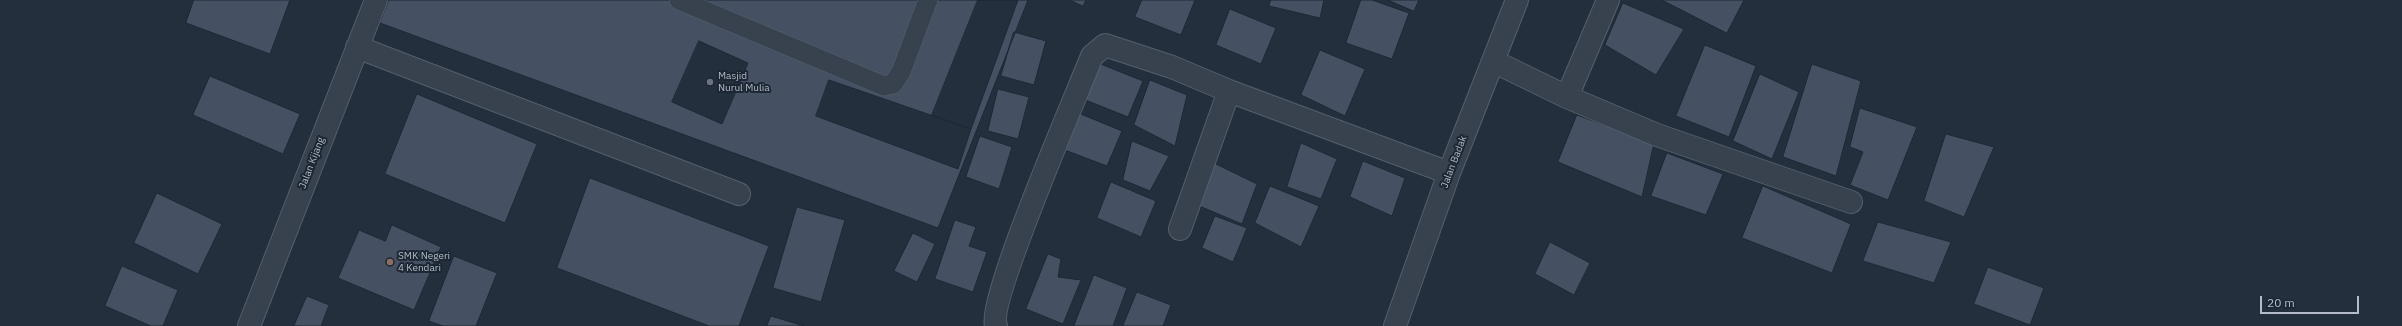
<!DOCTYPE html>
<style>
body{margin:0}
#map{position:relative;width:2402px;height:326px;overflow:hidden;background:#242f3e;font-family:"IBM Plex Sans",sans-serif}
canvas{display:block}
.scale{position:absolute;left:2260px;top:296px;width:99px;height:18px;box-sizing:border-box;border:2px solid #b4bcc9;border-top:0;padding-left:5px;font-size:12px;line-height:14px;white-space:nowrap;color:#b4bcc9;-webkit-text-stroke:3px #1d2633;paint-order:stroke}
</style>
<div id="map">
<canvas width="2402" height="326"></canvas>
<div class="scale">20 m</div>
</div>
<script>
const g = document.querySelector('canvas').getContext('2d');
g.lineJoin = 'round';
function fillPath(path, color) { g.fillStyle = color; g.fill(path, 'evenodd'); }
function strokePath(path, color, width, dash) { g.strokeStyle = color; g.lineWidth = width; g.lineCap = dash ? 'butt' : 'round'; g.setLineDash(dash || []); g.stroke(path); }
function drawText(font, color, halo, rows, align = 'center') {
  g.font = font + ' "IBM Plex Sans",sans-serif'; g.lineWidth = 4; g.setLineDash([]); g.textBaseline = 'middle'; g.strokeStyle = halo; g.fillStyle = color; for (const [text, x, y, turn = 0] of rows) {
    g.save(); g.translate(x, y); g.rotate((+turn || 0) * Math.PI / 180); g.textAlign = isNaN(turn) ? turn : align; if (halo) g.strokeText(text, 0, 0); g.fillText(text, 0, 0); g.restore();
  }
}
const building = new Path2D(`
 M194 0H290L270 54 186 23Z
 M389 0H1028L938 228 380 23Z
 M978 0H1018L971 129 932 115Z
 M1070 0H1086L1083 6Z
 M1142 0H1195L1181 35 1135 17Z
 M1271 0H1324L1320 18 1269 6Z
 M1361 0H1372L1409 13 1392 59 1346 43Z
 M1388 0H1419L1414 11Z
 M1662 0H1744L1727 33Z
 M1623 3 1684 29 1656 75 1605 45Z
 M1230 9 1276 28 1261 64 1216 45Z
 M1014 32 1046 41 1034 85 1001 76Z
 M699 41 748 63 722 124 672 102Z
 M1705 45 1756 66 1729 137 1676 116Z
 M1320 50 1365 69 1345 116 1301 95Z
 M1098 63 1143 81 1128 117 1083 99Z
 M1812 64 1861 81 1836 176 1783 157Z
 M1760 74 1799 92 1772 159 1733 141Z
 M210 76 300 114 283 154 193 115Z
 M829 80 971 129 958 169 816 116Z
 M1150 80 1187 95 1175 146 1134 125Z
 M998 89 1029 97 1018 139 988 131Z
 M417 94 537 144 505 223 385 174Z
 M1860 108 1917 127 1888 200 1850 185 1863 152 1850 147Z
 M1076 112 1122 131 1107 166 1062 149Z
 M1577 115 1654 143 1642 197 1558 162Z
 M1946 134 1994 147 1964 217 1924 201Z
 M980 136 1012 147 999 189 966 177Z
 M1132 141 1169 156 1150 191 1123 180Z
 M1301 143 1337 159 1321 199 1287 187Z
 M1667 153 1723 174 1706 215 1651 196Z
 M1363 161 1405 178 1392 216 1350 197Z
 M1214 163 1257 184 1242 224 1197 205Z
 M590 178 769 246 739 326H709L557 268Z
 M1111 182 1156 201 1141 237 1097 218Z
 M1270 186 1319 206 1301 247 1255 223Z
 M1763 186 1851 224 1832 273 1742 238Z
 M157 193 222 224 198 274 134 243Z
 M797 207 845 220 821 302 773 288Z
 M1215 216 1247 228 1233 262 1202 248Z
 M955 220 976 227 969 246 987 252 973 292 935 279Z
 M1878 222 1951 242 1934 283 1863 261Z
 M392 225 441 247 414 310 338 278 359 230 385 241Z
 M913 233 935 244 917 282 894 271Z
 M1550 242 1590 263 1574 295 1535 274Z
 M1048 254 1061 259 1058 277 1081 280 1063 324 1026 309Z
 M454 256 497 273 476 326H443L429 321Z
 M122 266 178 290 163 326H151L105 306Z
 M1988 267 2044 288 2030 325 1974 304Z
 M1094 275 1127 288 1113 326H1074Z
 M1137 292 1171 305 1163 326H1123Z
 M307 296 329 305 321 326H294Z
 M771 316 804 326H767Z`);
fillPath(building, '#455162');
strokePath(building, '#1f2835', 1);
const service = new Path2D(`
 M679 0 884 86 893 84 901 72 928 0`);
const minor = new Path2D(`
 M1608 0 1567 97 1657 135 1851 202
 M357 47 739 194
 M1493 61 1567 97
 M1180 229 1229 91
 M249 326 376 0
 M996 326C987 301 1077 94 1092 56L1105 45 1172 67 1229 91 1449 173
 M1395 326 1449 173 1517 0`);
strokePath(service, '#565f6c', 20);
strokePath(minor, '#565f6c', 24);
strokePath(service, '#38414e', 19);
strokePath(minor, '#38414e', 22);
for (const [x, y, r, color] of [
 [710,82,4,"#6b7280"],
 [390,262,4,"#8d6e63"]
]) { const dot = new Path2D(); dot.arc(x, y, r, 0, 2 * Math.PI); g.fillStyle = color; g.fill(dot); strokePath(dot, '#1d2633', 1.5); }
drawText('10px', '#b4bcc9', '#1d2633', [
 ["Masjid",718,76],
 ["Nurul Mulia",718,88],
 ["SMK Negeri",398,256],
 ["4 Kendari",398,268]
], 'left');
drawText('10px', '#b4bcc9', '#1d2633', [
 ["Jalan Badak",1454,162,-69],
 ["Jalan Kijang",312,163,-69]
]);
</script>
